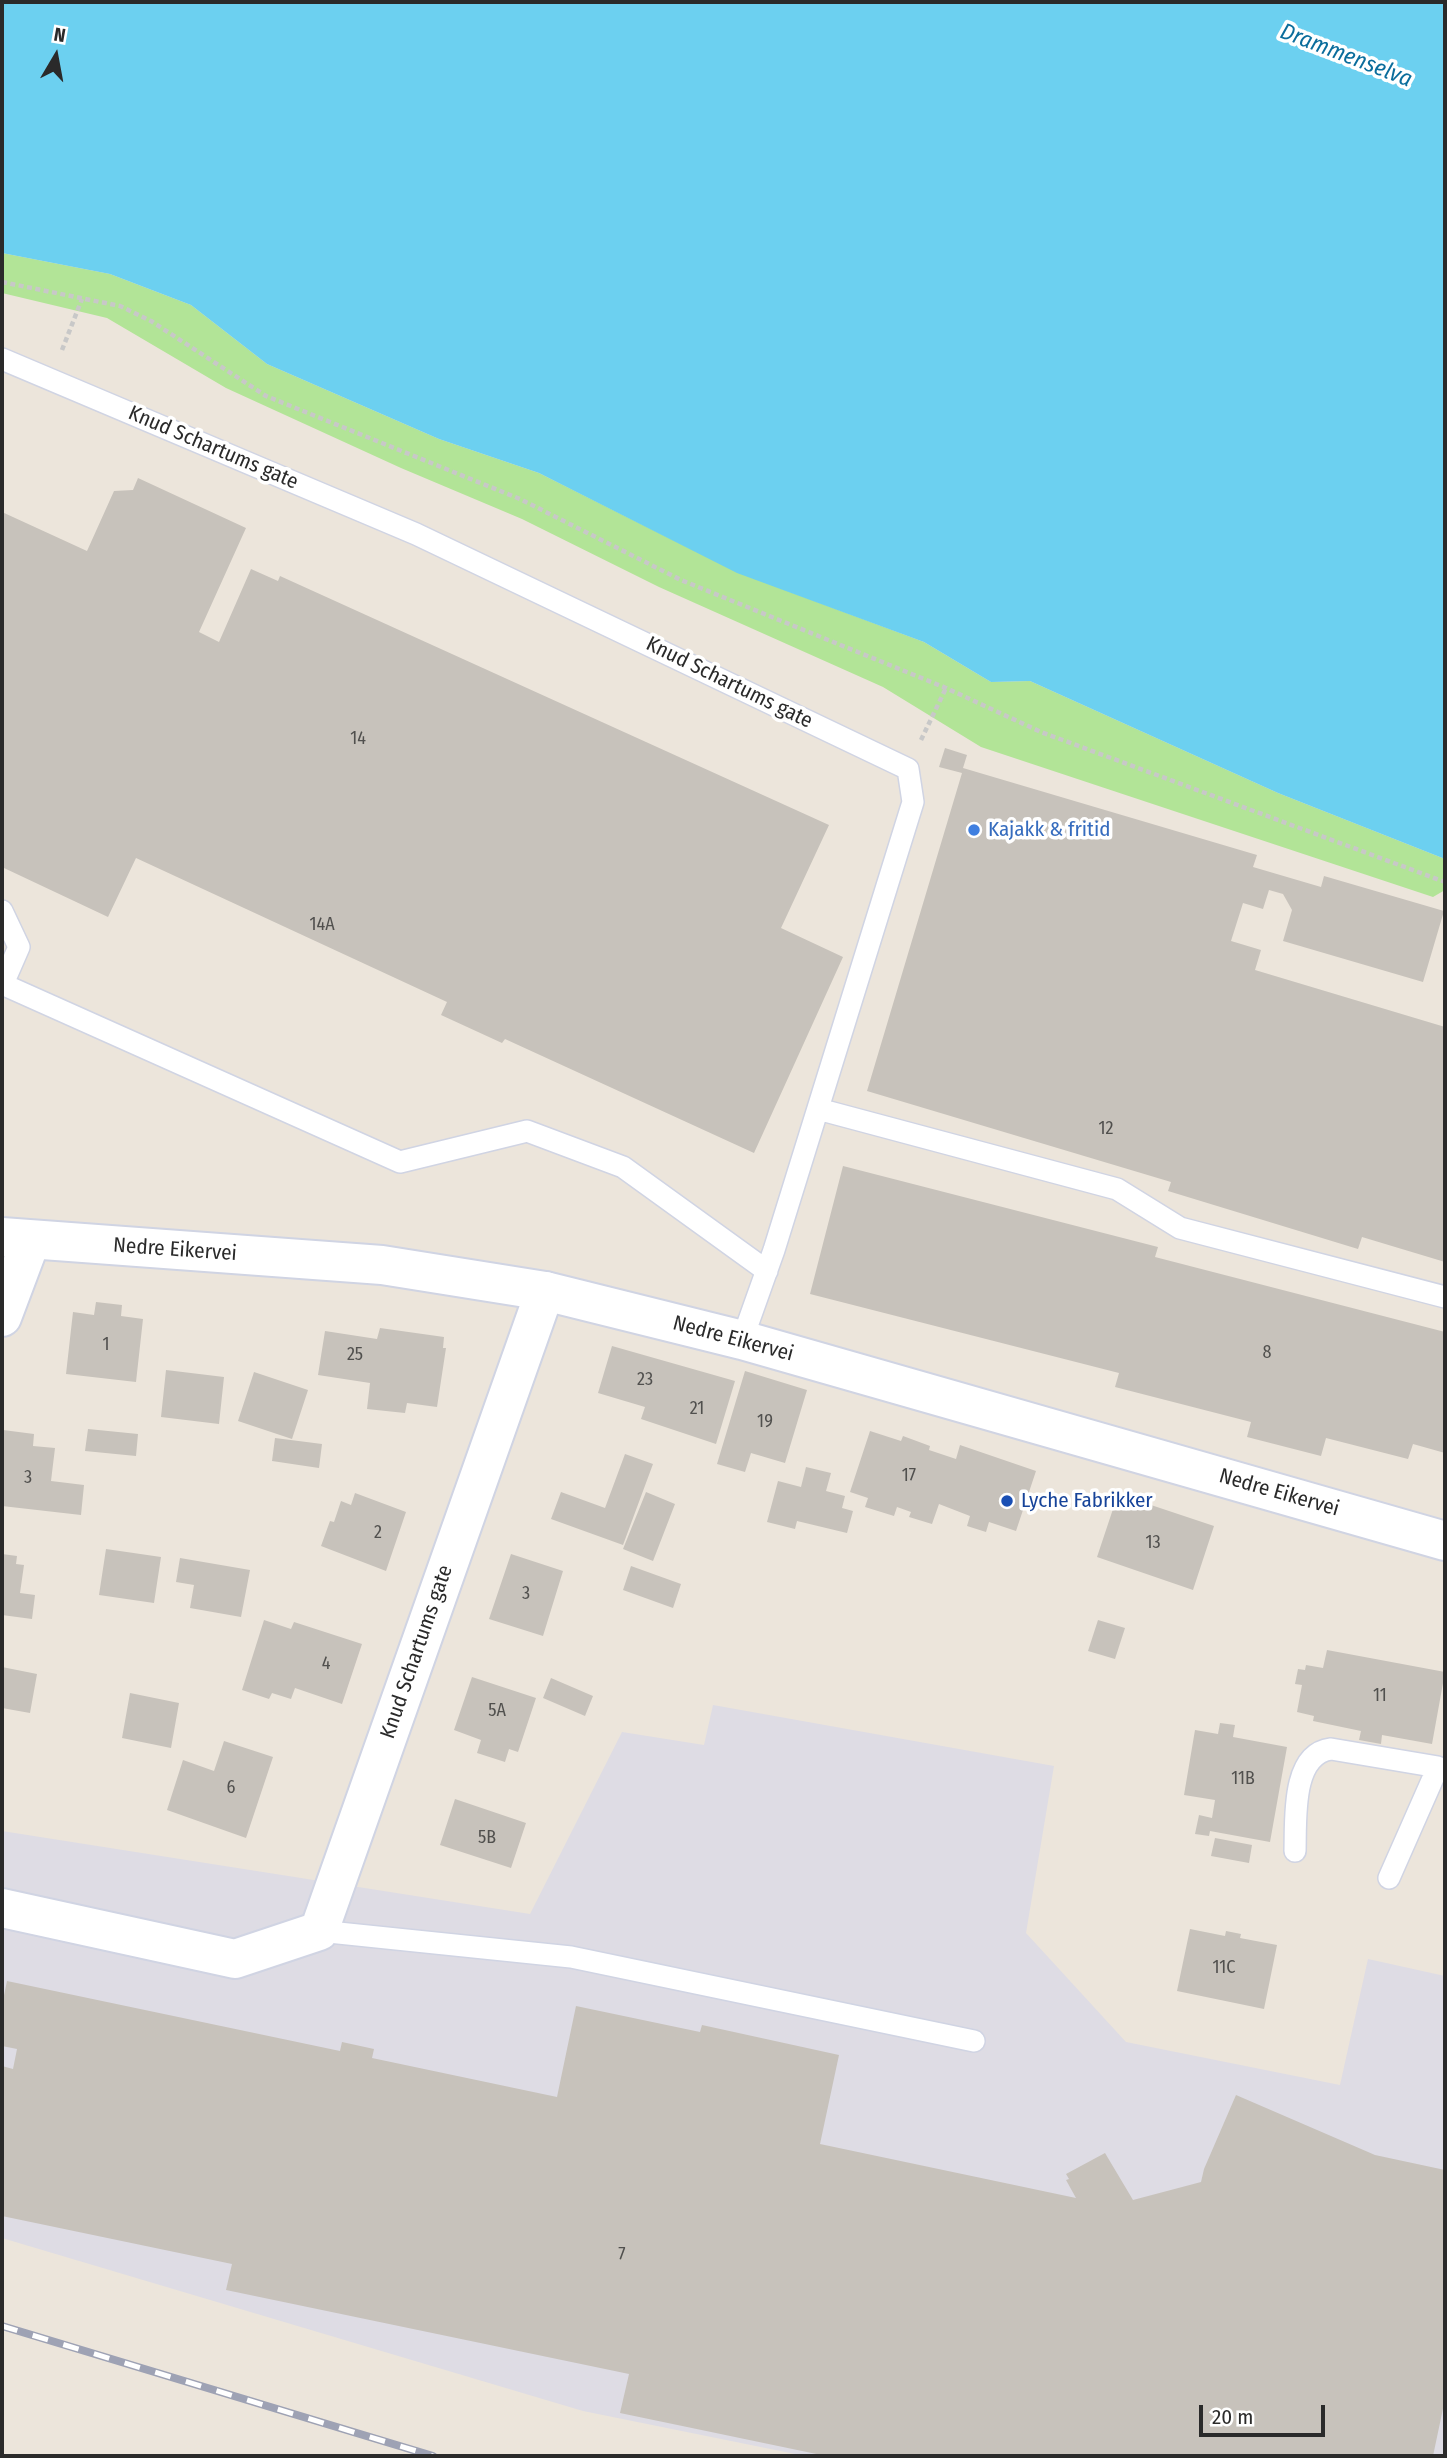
<!DOCTYPE html>
<style>
body{margin:0}
#map{position:relative;width:1447px;height:2458px;overflow:hidden;background:#ece5db;font-family:"Fira Sans Condensed",sans-serif}
canvas{display:block}
.frame{position:absolute;inset:0;border:4px solid #2a2a2a;pointer-events:none}
.north{position:absolute;left:21px;top:21px;width:70px;height:70px;-webkit-text-stroke:5px #fff;paint-order:stroke;rotate:10deg;font-size:19px;font-weight:700;line-height:28px;text-align:center;color:#2a2a2a}
.north::after{content:'';display:block;margin:auto;width:24px;height:32px;background:#2a2a2a;clip-path:polygon(50% 0,100% 100%,50% 72%,0 100%)}
.scale{position:absolute;left:1199px;top:2405px;width:126px;height:32px;box-sizing:border-box;border:4px solid #2a2a2a;border-top:0;padding-left:9px;font-size:21px;line-height:24px;white-space:nowrap;color:#2a2a2a;-webkit-text-stroke:5px #fff;paint-order:stroke}
</style>
<div id="map">
<canvas width="1447" height="2458"></canvas>
<div class="frame"></div>
<div class="north">N</div>
<div class="scale">20 m</div>
</div>
<script>
const g = document.querySelector('canvas').getContext('2d');
g.lineJoin = 'round';
function fillPath(path, color) { g.fillStyle = color; g.fill(path, 'evenodd'); }
function strokePath(path, color, width, dash) { g.strokeStyle = color; g.lineWidth = width; g.lineCap = dash ? 'butt' : 'round'; g.setLineDash(dash || []); g.stroke(path); }
function drawText(font, color, halo, rows, align = 'center') {
  g.font = font + ' "Fira Sans Condensed",sans-serif'; g.lineWidth = 7; g.setLineDash([]); g.textBaseline = 'middle'; g.strokeStyle = halo; g.fillStyle = color; for (const [text, x, y, turn = 0] of rows) {
    g.save(); g.translate(x, y); g.rotate((+turn || 0) * Math.PI / 180); g.textAlign = isNaN(turn) ? turn : align; if (halo) g.strokeText(text, 0, 0); g.fillText(text, 0, 0); g.restore();
  }
}
fillPath(new Path2D(`
 M713 1705 1054 1766 1026 1933 1126 2042 1340 2085 1368 1959 1445 1976 1444 2456H805L583 2411 2 2238V1831L530 1914 622 1732 704 1745Z`), '#dedce4');
fillPath(new Path2D(`
 M2 253 110 274 191 305 267 364 439 439 539 473 737 572 924 642 991 682 1030 681 1278 793 1445 859V890L1433 897 981 747 883 687 659 587 522 519 401 468 226 388 107 318 2 293Z`), '#b2e497');
fillPath(new Path2D(`
 M2 2H1445V859L1278 793 1030 681 991 682 924 642 737 573 539 473 439 439 267 364 191 305 110 274 2 253Z`), '#6cd0f0');
fillPath(new Path2D(`
 M138 478 246 528 199 632 219 642 251 569 278 581 280 576 829 825 781 928 843 957 754 1153 505 1039 502 1043 441 1015 447 1002 136 858 108 917 4 868 2 872V512L87 551 114 491 133 490Z
 M945 748 967 755 963 768 1257 855 1253 867 1321 887 1324 876 1444 911 1423 982 1283 941 1292 910 1283 894 1269 890 1263 909 1243 903 1231 941 1261 950 1255 970 1445 1027V1262L1362 1237 1358 1249 1168 1191 1171 1182 867 1091 962 773 939 767Z
 M843 1166 1158 1247 1155 1257 1445 1332V1453L1413 1444 1408 1459 1326 1438 1321 1456 1247 1437 1251 1422 1115 1387 1119 1373 810 1294Z
 M96 1302 122 1305 121 1316 143 1319 136 1382 66 1374 73 1312 94 1315Z
 M380 1328 444 1337 443 1348H446L437 1407 407 1403 405 1413 367 1409 370 1383 318 1375 325 1331 377 1339Z
 M612 1346 735 1381 716 1444 641 1419 645 1407 598 1393Z
 M166 1370 224 1377 219 1424 161 1417Z
 M745 1371 807 1390 785 1463 751 1453 745 1472 717 1464Z
 M254 1372 308 1390 292 1439 238 1421Z
 M88 1429 138 1434 136 1456 85 1451Z
 M3 1430 34 1434 33 1446 55 1448 51 1481 84 1485 81 1515 2 1506Z
 M870 1431 901 1441 903 1436 930 1446 929 1450 956 1459 960 1445 1036 1471 1016 1531 989 1522 986 1532 967 1526 970 1516 939 1504 932 1524 909 1517 911 1512 897 1507 894 1516 865 1507 868 1498 850 1492Z
 M275 1438 322 1444 319 1468 272 1461Z
 M625 1454 653 1464 623 1545 551 1519 561 1492 605 1508Z
 M806 1467 831 1473 826 1491 845 1496 842 1508 853 1511 847 1533 797 1521 795 1529 767 1522 778 1481 801 1487Z
 M646 1492 675 1504 653 1561 623 1549Z
 M355 1493 406 1512 386 1571 321 1546 330 1521 334 1522 341 1501 351 1505Z
 M1118 1494 1214 1526 1193 1590 1097 1557Z
 M106 1549 161 1557 154 1603 99 1595Z
 M2 1554 17 1556 16 1564 24 1565 20 1593 35 1595 32 1619 2 1615Z
 M511 1554 563 1571 543 1636 489 1619Z
 M180 1558 250 1570 241 1617 190 1608 194 1585 176 1582Z
 M631 1566 681 1584 673 1608 623 1590Z
 M264 1620 291 1629 294 1622 362 1644 342 1704 295 1688 291 1699 272 1693 269 1699 242 1690Z
 M1098 1620 1125 1628 1115 1659 1088 1651Z
 M1327 1650 1445 1672 1432 1744 1382 1735 1381 1744 1359 1740 1361 1731 1313 1721 1314 1716 1297 1712 1302 1685 1295 1684 1298 1669 1305 1670 1306 1665 1323 1668Z
 M2 1667 37 1674 30 1713 2 1708Z
 M472 1677 536 1698 518 1752 509 1749 505 1762 477 1753 481 1740 454 1730Z
 M551 1678 593 1696 585 1716 543 1698Z
 M130 1693 179 1703 171 1748 122 1738Z
 M1220 1723 1235 1725 1233 1737 1287 1747 1270 1842 1210 1831 1209 1836 1195 1834 1199 1815 1212 1818 1215 1800 1184 1795 1195 1730 1218 1734Z
 M224 1741 273 1757 246 1838 167 1810 183 1760 214 1771Z
 M455 1799 526 1823 511 1868 440 1845Z
 M1215 1838 1252 1845 1249 1863 1211 1856Z
 M1190 1929 1225 1936 1226 1931 1241 1934 1240 1938 1277 1945 1264 2009 1177 1991Z
 M7 1981 340 2051 342 2042 374 2049 372 2058 557 2097 576 2006 700 2032 702 2025 839 2055 820 2144 1076 2198 1066 2180 1069 2179 1066 2174 1105 2153 1133 2200 1201 2182 1204 2169 1236 2095 1375 2155 1445 2170V2399L1433 2456H826L620 2413 629 2374 226 2290 232 2264 2 2216V2066L13 2069 17 2049 2 2046V2005Z`), '#c7c2bb');
const service = new Path2D(`
 M2 359 416 534 908 769 913 802 774 1250 742 1340
 M2 911 19 947 2 986
 M2 984 400 1162 527 1131 623 1167 767 1271
 M818 1109 1117 1189 1180 1228 1445 1297
 M1295 1851C1296 1820 1291 1754 1331 1749L1438 1767 1389 1878
 M319 1931 571 1957 974 2041`);
const minor = new Path2D(`
 M2 1317 31 1240
 M2 1908 235 1959 319 1931 545 1291`);
const secondary = new Path2D(`
 M2 1237 382 1265 545 1291 742 1340 1445 1541`);
strokePath(service, '#d0d4e3', 24);
strokePath(minor, '#d0d4e3', 42);
strokePath(secondary, '#d0d4e3', 42);
strokePath(new Path2D(`
 M2 282 120 306 151 321 266 396 520 499 681 580 946 688 1041 732 1445 882
 M62 350 82 299
 M921 740 946 688`), '#c8c8c8', 4.5, [5, 3.5]);
strokePath(service, '#fff', 21);
strokePath(minor, '#fff', 38);
strokePath(secondary, '#fff', 38);
const rail = new Path2D(`
 M2 2326 433 2456`);
strokePath(rail, '#9ea2b4', 8);
strokePath(rail, '#fff', 5, [16]);
for (const [x, y, r, color] of [
 [974,830,7,"#3f7fe0"],
 [1007,1501,7,"#1a4fb4"]
]) { const dot = new Path2D(); dot.arc(x, y, r, 0, 2 * Math.PI); g.fillStyle = color; g.fill(dot); strokePath(dot, '#fff', 2.5); }
drawText('18px', '#51504e', null, [
 ["14",358,739],
 ["14A",322,925],
 ["12",1106,1129],
 ["1",106,1345],
 ["8",1267,1353],
 ["25",355,1355],
 ["23",645,1380],
 ["21",697,1409],
 ["19",765,1422],
 ["17",909,1476],
 ["3",28,1478],
 ["2",378,1533],
 ["13",1153,1543],
 ["3",526,1594],
 ["4",326,1664],
 ["11",1380,1696],
 ["5A",497,1711],
 ["11B",1243,1779],
 ["6",231,1788],
 ["5B",487,1838],
 ["11C",1224,1968],
 ["7",622,2255]
]);
drawText('21px', '#2a2a2a', '#fff', [
 ["Knud Schartums gate",213,448,23],
 ["Knud Schartums gate",729,683,26],
 ["Nedre Eikervei",175,1250,4],
 ["Nedre Eikervei",733,1339,15],
 ["Nedre Eikervei",1279,1493,16],
 ["Knud Schartums gate",417,1652,-71]
]);
drawText('21px', '#366cbe', '#fff', [
 ["Kajakk & fritid",988,830]
], 'left');
drawText('21px', '#164399', '#fff', [
 ["Lyche Fabrikker",1021,1501]
], 'left');
drawText('italic 23px', '#0b6d9c', '#fff', [
 ["Drammenselva",1346,56,21]
]);
</script>
